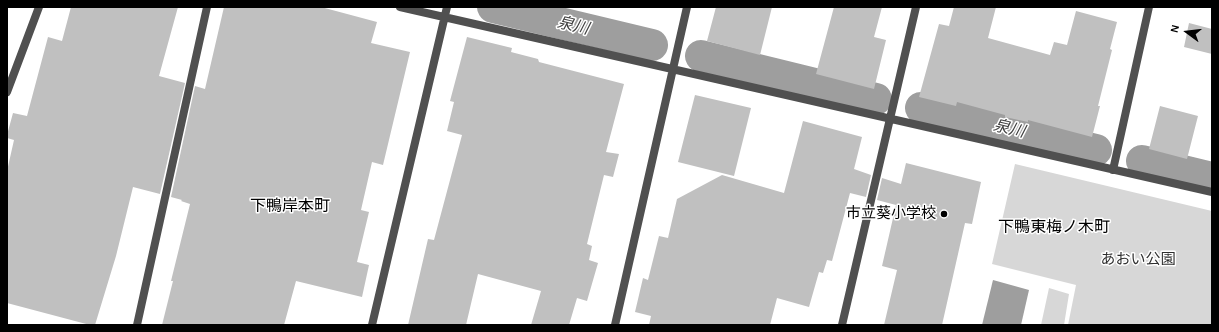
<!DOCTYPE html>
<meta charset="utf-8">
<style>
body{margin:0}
#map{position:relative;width:1219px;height:332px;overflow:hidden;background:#fff;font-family:Karla,sans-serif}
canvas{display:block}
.frame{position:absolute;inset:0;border:8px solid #000;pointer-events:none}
.north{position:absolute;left:1167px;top:12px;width:40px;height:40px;-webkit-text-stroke:3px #fff;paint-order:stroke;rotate:285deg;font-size:11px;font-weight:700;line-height:16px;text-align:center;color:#000}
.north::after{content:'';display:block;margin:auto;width:14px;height:18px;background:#000;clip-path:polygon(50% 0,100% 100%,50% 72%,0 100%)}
</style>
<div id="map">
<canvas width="1219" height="332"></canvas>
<div class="frame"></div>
<div class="north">N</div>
</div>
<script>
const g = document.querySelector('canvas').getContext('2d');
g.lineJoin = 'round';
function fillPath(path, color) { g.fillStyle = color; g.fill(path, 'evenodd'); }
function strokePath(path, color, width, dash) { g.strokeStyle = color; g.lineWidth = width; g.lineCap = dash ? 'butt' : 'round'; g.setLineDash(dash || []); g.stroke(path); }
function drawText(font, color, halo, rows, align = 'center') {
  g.font = font + ' Karla,"Noto Sans JP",sans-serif'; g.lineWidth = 3; g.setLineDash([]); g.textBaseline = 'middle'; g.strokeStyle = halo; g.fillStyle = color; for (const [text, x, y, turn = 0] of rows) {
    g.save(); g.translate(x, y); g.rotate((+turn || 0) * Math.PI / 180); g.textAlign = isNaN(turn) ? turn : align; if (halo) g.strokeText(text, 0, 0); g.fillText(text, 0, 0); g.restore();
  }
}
fillPath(new Path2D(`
 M1015 164 1212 211V325H1068L1076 285 992 264Z
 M1049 288 1069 294 1064 325H1041Z`), '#d7d7d7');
fillPath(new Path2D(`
 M993 280 1029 290 1021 325H982Z`), '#9e9e9e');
strokePath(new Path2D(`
 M493 7 652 45
 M701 56 876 99
 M921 108 1096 150
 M1142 161 1212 178`), '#9e9e9e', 32);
fillPath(new Path2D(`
 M71 7H178L159 76 185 83 160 194 133 187 116 256 95 325H90L7 303V171L14 140 7 138V135L13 113 27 116 48 37 62 41Z
 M224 7H321L377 22 371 43 410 52 383 165 372 162 361 210 369 212 357 262 369 265 362 297 296 281 284 325H162L173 281H171L190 204 181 201 182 200 171 197 195 86 205 89Z
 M716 7H772L760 55 707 41Z
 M834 7H882L874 37 886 40 874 89 816 74Z
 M954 7H996L988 38 1050 55 1054 42 1067 45 1076 11 1117 22 1110 49 1112 50 1098 106H1100L1092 137 1028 120V122L1005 117V115L957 102 956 106 919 97 939 24 949 26Z
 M1189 23 1212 29V54L1184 47Z
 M467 37 512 48 511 52 538 59 539 62 624 84 606 152 619 154 613 177 604 175 587 244 592 246 589 260 598 263 587 301 577 298 569 325H531L541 291 478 274 466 325H408L428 239 434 240 462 135 447 131 454 102 450 101Z
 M695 95 751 108 734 176 678 162Z
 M1160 106 1198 116 1187 159 1149 149Z
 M803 121 862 137 854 169 871 175 866 197 850 193 832 261 827 260 823 273 819 272 809 307 777 298 770 325H649L651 316 635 312 643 278 648 280 659 236 668 238 677 199 722 175 784 193Z
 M906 163 981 182 972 224 965 223 942 325H884L897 270 882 266 896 205 877 200 882 178 901 184Z`), '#c0c0c0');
strokePath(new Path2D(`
 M400 7 1212 192
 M7 92 39 7
 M1113 170 1149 7
 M137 325 207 7
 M372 325 447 7
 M615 325 687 7
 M842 325 916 7`), '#505050', 8);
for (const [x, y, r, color] of [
 [944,214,4,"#000"]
]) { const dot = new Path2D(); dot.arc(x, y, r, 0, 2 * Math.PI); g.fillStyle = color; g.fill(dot); strokePath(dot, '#fff', 1.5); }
drawText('15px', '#000', '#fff', [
 ["市立葵小学校",936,214]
], 'right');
drawText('15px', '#2e2e2e', '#fff', [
 ["あおい公園",1138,260]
]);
drawText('italic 16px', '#3f3f3f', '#fff', [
 ["泉川",573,26,13],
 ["泉川",1009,129,13]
]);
drawText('16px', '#000', '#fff', [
 ["下鴨岸本町",290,206],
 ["下鴨東梅ノ木町",1054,227]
]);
</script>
